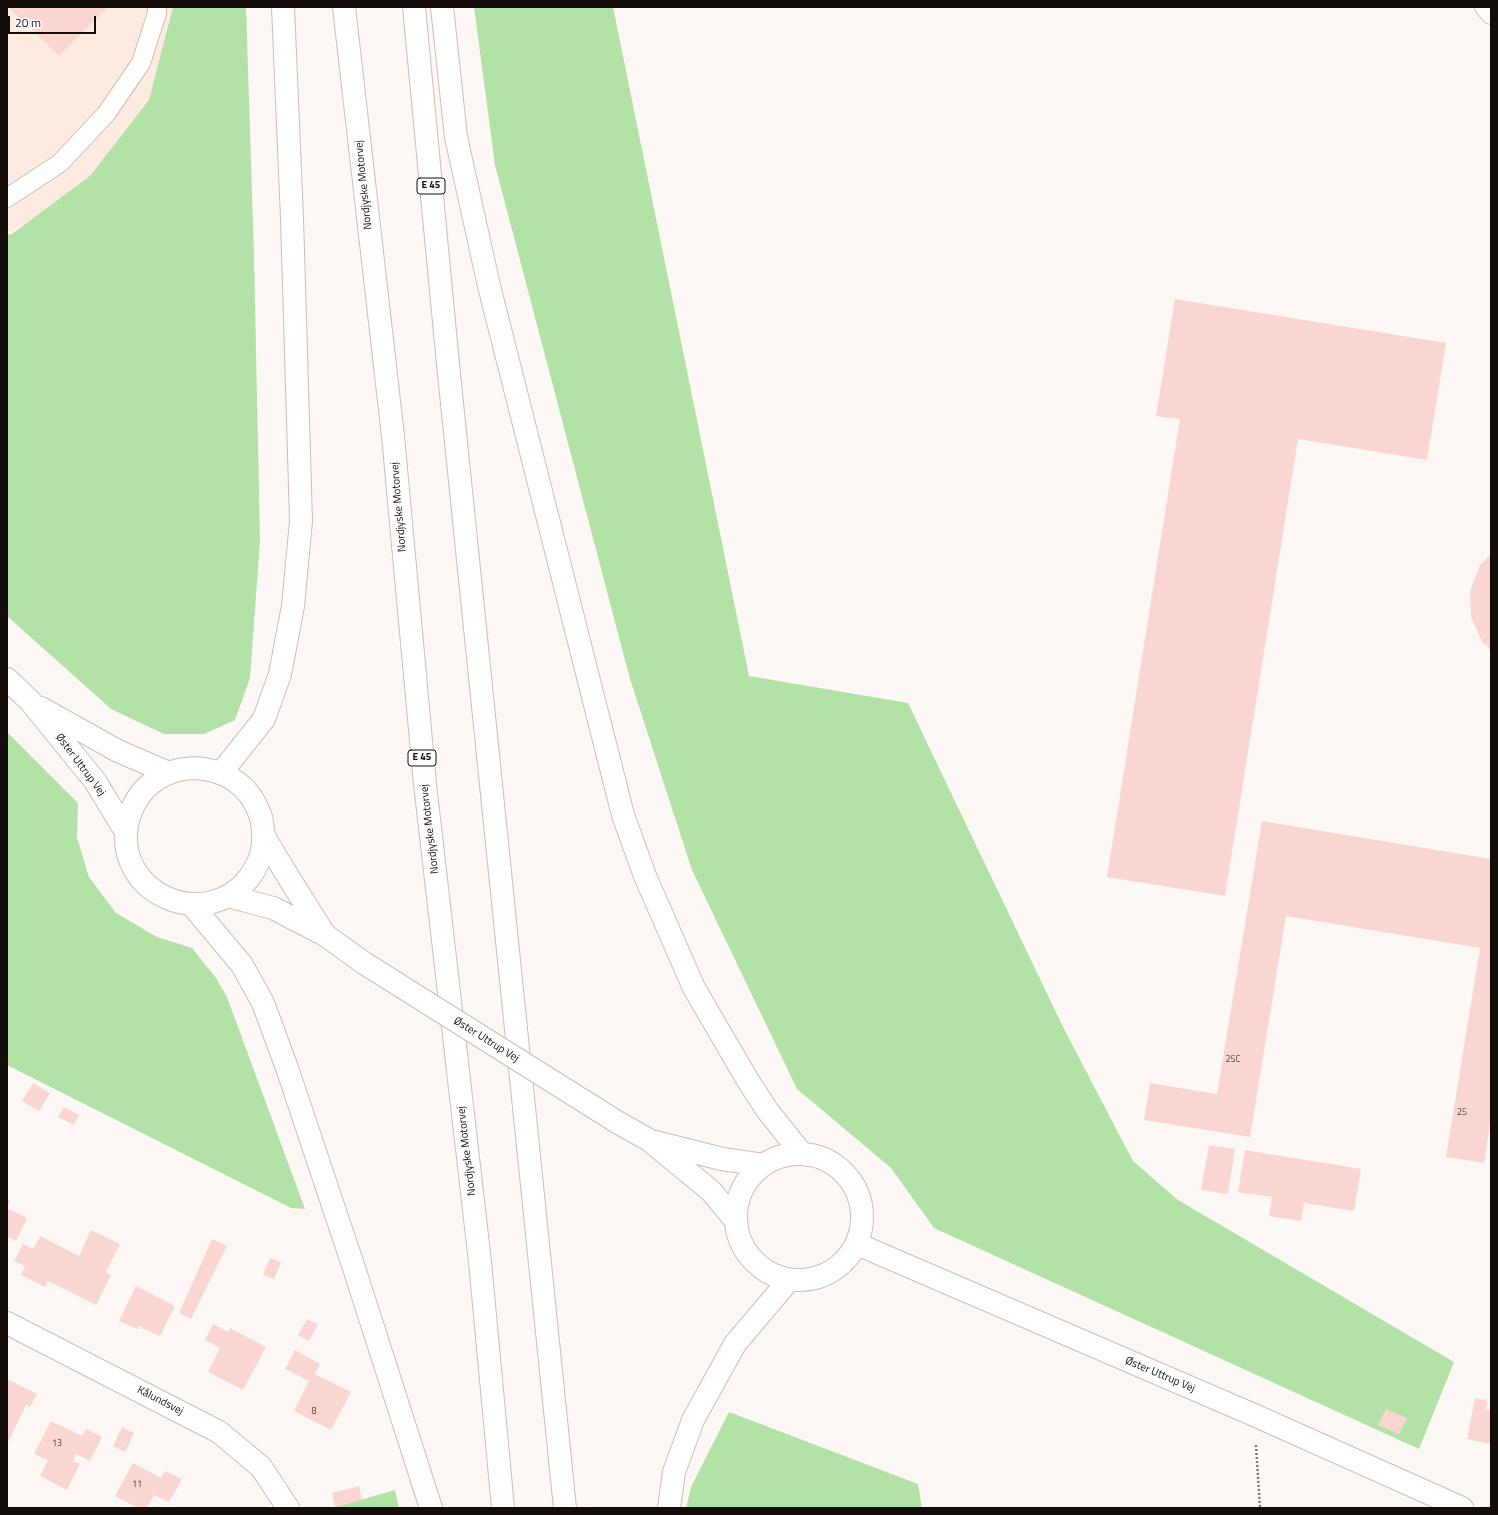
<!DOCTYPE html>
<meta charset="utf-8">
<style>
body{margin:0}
#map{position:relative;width:1498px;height:1515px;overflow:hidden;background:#fdf8f6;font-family:"Titillium Web",sans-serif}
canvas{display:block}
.frame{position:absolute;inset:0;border:8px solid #140d09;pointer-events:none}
.scale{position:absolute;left:8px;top:16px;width:88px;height:18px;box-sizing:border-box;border:2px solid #140d09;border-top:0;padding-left:5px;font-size:12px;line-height:14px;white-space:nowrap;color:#140d09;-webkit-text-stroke:3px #fff;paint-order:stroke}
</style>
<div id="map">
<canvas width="1498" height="1515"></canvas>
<div class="frame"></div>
<div class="scale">20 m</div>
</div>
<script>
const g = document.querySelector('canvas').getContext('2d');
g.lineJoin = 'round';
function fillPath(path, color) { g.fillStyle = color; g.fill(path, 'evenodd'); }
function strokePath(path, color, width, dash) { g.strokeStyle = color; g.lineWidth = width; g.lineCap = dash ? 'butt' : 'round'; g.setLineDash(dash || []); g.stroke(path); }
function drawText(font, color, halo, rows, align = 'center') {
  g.font = font + ' "Titillium Web",sans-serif'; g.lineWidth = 3; g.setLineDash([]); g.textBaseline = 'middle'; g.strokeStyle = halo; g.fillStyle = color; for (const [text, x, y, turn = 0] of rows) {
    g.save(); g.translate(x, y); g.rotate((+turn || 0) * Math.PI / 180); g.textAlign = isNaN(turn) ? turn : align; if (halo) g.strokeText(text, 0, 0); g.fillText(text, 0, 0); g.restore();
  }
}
fillPath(new Path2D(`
 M7 7H185L154 105 56 215 7 232Z`), '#fdebe1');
fillPath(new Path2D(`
 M173 7H246L254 256 260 540 250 678 235 720 204 734H164L111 709 7 616V235L12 234 90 176 149 100Z
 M474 7H613L749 676 908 703 1063 1027 1133 1161 1178 1200 1454 1362 1419 1449 934 1228 891 1168 797 1089 692 870 630 679 495 165Z
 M7 732 78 803 77 838 89 877 116 913 157 937 192 948 216 978 227 997 305 1209 291 1208 7 1065Z
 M729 1412 918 1484 922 1508H686L691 1487Z
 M395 1490 399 1508H332Z`), '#b2e2a6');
fillPath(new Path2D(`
 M9 7H108L59 56Z
 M1175 299 1446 343 1427 460 1298 439 1225 896 1107 877 1180 419 1156 416Z
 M1491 554V650L1482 642 1471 617 1470 591 1480 565Z
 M1262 821 1491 859V1118L1484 1163 1446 1157 1480 948 1286 916 1250 1137 1144 1120 1150 1083 1217 1094Z
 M33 1083 50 1093 39 1111 22 1101Z
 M64 1107 79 1115 74 1125 58 1117Z
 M1209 1145 1235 1149 1228 1194 1201 1190Z
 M1245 1150 1361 1169 1354 1211 1304 1203 1301 1221 1269 1216 1272 1197 1238 1192Z
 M7 1199 10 1200 7 1208Z
 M7 1208 27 1218 16 1241 8 1237 7 1239Z
 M91 1230 120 1244 106 1272 111 1275 96 1305 48 1281 45 1287 21 1275 25 1266 14 1261 23 1244 33 1249 40 1236 79 1256Z
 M212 1239 227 1246 191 1319 179 1313Z
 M270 1258 281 1262 274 1279 263 1275Z
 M136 1286 175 1306 160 1336 138 1326 137 1329 119 1321Z
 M307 1319 318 1324 309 1341 298 1335Z
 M213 1324 228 1332 230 1328 266 1347 243 1390 208 1372 220 1348 205 1340Z
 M295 1350 320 1364 315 1374 351 1392 331 1430 294 1411 309 1381 285 1369Z
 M7 1379 37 1394 30 1407 26 1405 7 1444Z
 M1475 1398 1488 1401 1486 1409 1491 1410V1444L1467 1439Z
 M1386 1409 1407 1418 1399 1434 1378 1425Z
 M51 1421 82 1436 86 1429 102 1437 90 1461 76 1454 73 1461 80 1464 67 1490 40 1476 48 1460 34 1454Z
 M122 1427 134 1433 125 1452 113 1446Z
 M133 1463 161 1478 165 1471 182 1479 169 1502 154 1495 147 1508H138L115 1496Z
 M359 1486 362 1500 335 1507 332 1493Z`), '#fad6d2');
const lane = new Path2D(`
 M1484 7 1491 15
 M7 198 60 163 106 114 141 63 157 13V7`);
const street = new Path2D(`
 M7 1323 219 1432 261 1467 288 1508`);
const secondary = new Path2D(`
 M7 679 30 701 95 781 126 832
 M41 708 118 751 169 773
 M263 836C263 842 263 848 261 854 259 863 254 871 249 878 205 933 115 894 127 825 131 807 140 790 156 780 186 759 230 767 252 798 255 803 259 811 261 817 263 825 262 833 266 840 285 872 305 904 325 935
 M228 896 273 908 325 935 364 963
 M617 1122 649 1140 711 1191 736 1221
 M655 1142 722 1159 764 1165
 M736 1217a63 63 0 1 1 126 0a63 63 0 1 1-126 0Z
 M857 1244 1254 1415 1462 1508`);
const highway = new Path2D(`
 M344 7 393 436 425 784 480 1262 503 1508
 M414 7 448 364 565 1508
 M442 7 456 137 489 286 623 815 645 876 694 988 747 1079 767 1110 802 1154
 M221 773 264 719 280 674 293 606 301 521 292 218 283 7
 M191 904 242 965 263 1003 287 1068 354 1268 431 1508
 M669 1508 674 1472 693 1420 735 1344 789 1280`);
strokePath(lane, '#d1bcb0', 20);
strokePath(street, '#d1bcb0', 24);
strokePath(secondary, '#d1bcb0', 24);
strokePath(highway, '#d1bcb0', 24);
strokePath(new Path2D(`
 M1256 1445 1260 1508`), '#7f7976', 2.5, [2, 2]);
strokePath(lane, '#fff', 18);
strokePath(street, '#fff', 22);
strokePath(secondary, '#fff', 22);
strokePath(highway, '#fff', 22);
const secondaryBridge = new Path2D(`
 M364 963 617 1122`);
strokePath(secondaryBridge, '#d1bcb0', 24, []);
strokePath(secondaryBridge, '#fff', 22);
drawText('9px', '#4e3f3b', null, [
 ["25C",1233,1060],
 ["25",1462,1113],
 ["8",314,1412],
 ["13",57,1444],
 ["11",137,1485]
]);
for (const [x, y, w] of [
 [431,186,28],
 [422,758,28]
]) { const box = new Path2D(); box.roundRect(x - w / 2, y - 8, w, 16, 3); g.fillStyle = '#fff'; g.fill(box); strokePath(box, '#140d09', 1); }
drawText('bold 10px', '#140d09', null, [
 ["E 45",431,186],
 ["E 45",422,758]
]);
drawText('11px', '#140d09', '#fff', [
 ["Nordjyske Motorvej",364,185,-96],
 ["Nordjyske Motorvej",399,507,-95],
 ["Øster Uttrup Vej",80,765,53],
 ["Nordjyske Motorvej",430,829,-97],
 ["Øster Uttrup Vej",486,1040,32],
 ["Nordjyske Motorvej",467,1151,-97],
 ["Øster Uttrup Vej",1160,1375,23],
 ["Kålundsvej",160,1401,27]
]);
</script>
